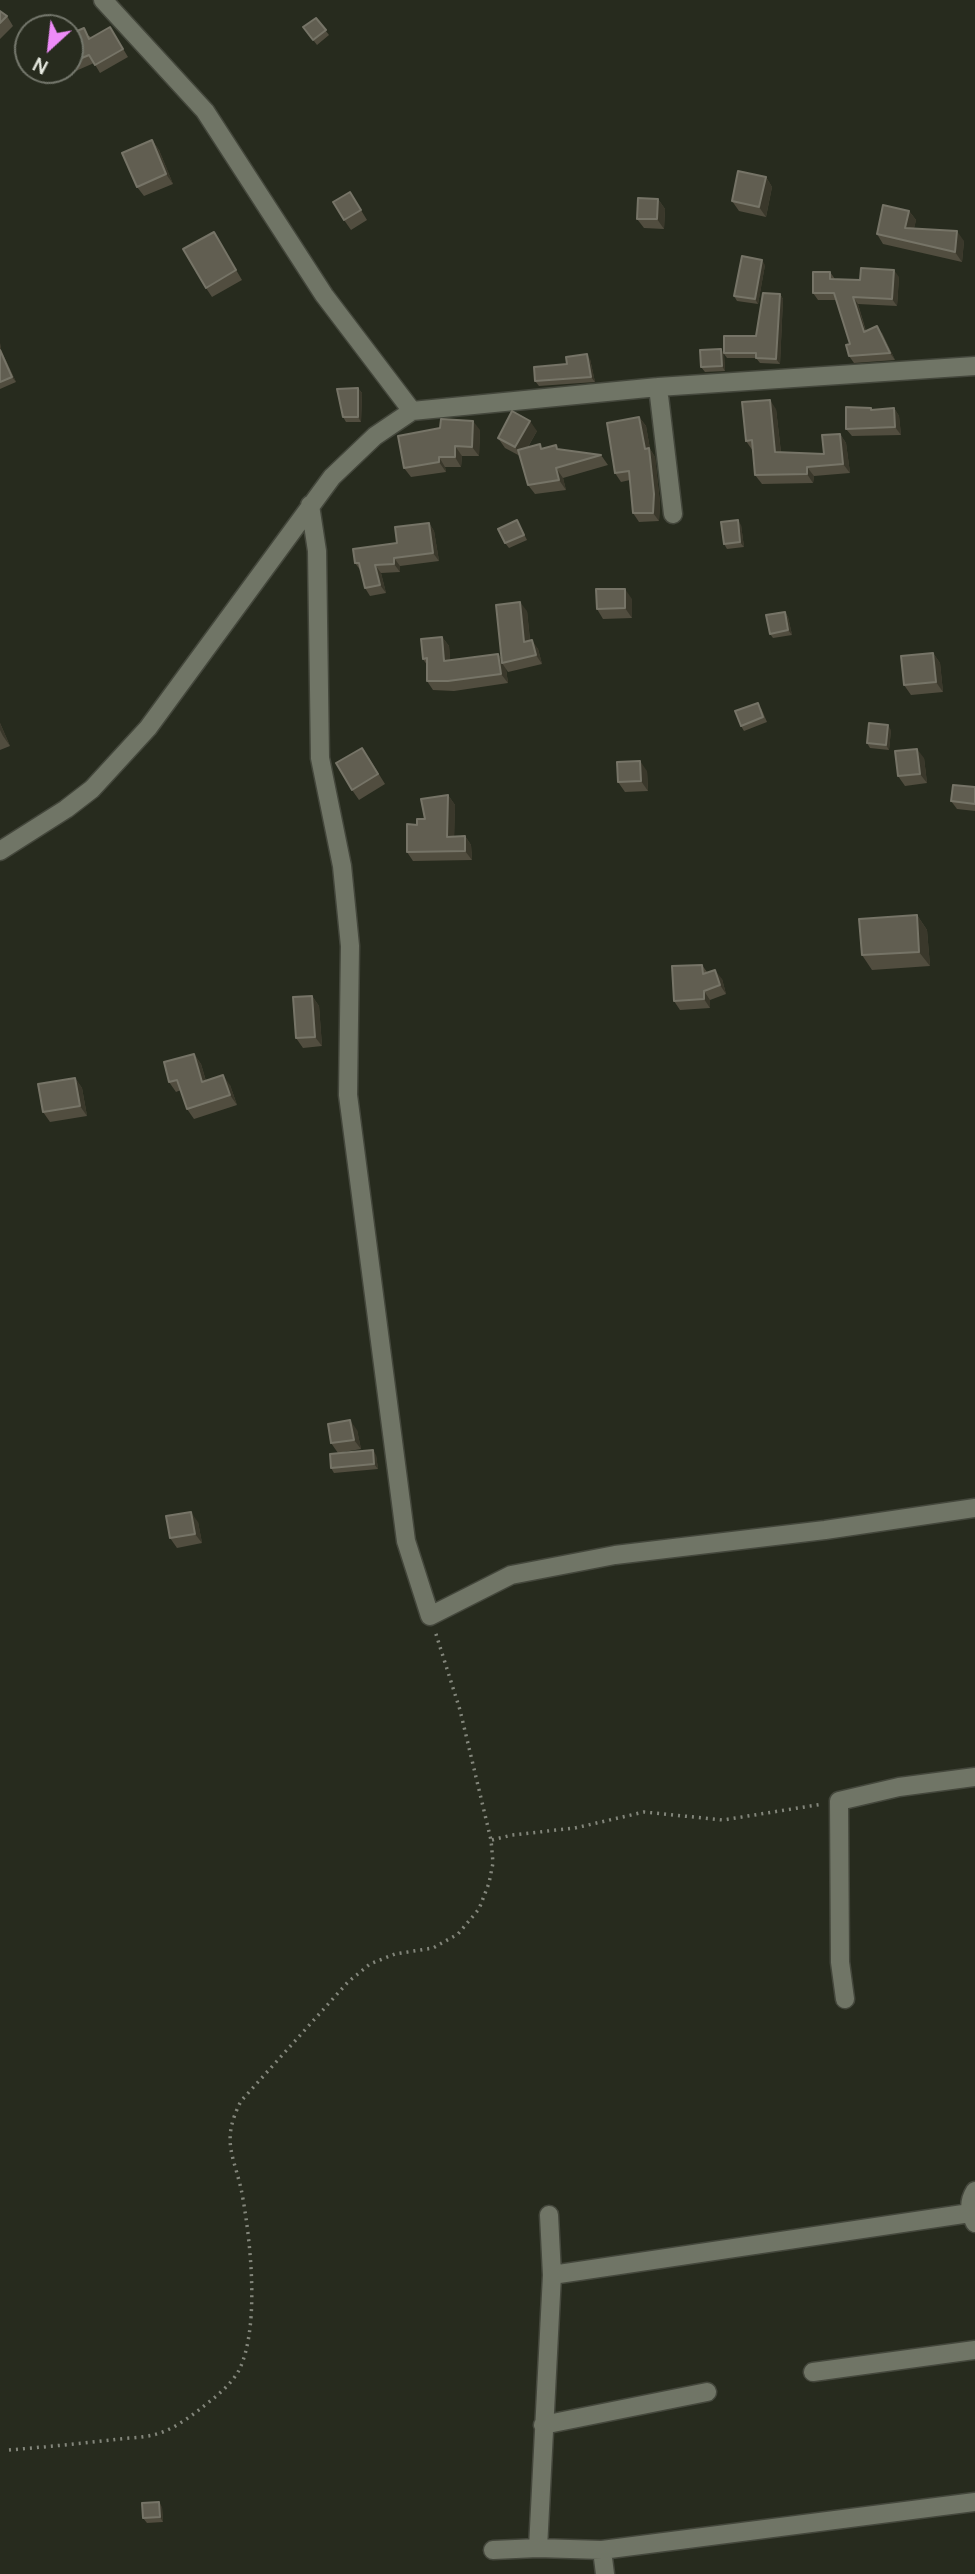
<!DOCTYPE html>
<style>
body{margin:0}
#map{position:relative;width:975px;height:2574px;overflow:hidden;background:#272b1e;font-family:Manrope,sans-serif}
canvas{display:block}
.north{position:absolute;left:14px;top:14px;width:70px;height:70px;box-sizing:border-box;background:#272b1e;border:2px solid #74776c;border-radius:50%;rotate:207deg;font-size:19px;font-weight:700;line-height:28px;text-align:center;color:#e7eae1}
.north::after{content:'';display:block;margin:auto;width:24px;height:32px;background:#ee8bf8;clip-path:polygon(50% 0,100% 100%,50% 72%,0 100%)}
</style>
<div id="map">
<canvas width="975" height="2574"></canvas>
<div class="north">N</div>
</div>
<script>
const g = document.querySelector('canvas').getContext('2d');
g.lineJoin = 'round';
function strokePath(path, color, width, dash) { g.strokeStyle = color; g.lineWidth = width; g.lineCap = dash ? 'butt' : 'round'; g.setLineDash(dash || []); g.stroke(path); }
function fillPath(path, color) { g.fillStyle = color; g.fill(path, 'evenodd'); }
const minor = new Path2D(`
 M103 0 205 111 324 295 412 411
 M658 387 673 514
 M310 505 317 551 320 758 342 866 350 946 348 1095 406 1541 430 1616 511 1575 615 1555 825 1530 975 1508
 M0 851 66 809 92 789 148 728 332 477 375 436 412 411 658 387 975 366
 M845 1999 840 1962 839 1801 899 1787 975 1777
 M975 2223C969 2212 968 2202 975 2191
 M552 2275 970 2213
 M813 2372 975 2350
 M543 2425 707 2392
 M538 2548 602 2550 975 2502
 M493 2550 538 2548 552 2275 549 2215
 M602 2550 605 2574`);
strokePath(minor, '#44473c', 21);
strokePath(new Path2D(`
 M492 1840 512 1835 575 1828 644 1812 723 1820 823 1804
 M9 2450C43 2447 77 2444 111 2440 124 2438 140 2438 153 2435 170 2431 186 2420 200 2409 213 2399 229 2387 238 2372 260 2331 251 2245 243 2199 236 2157 219 2144 241 2101L348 1982 370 1964 395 1954 433 1948 458 1934 479 1909 489 1883 493 1863 491 1840 460 1710 435 1631`), '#83867b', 3.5, [2, 5]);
strokePath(minor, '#707566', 18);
fillPath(new Path2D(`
 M0 11 7 16 13 26 0 39Z
 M316 18 329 35 317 45 303 27Z
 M110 27 128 57 100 73 94 63 62 77 57 70H70V34L90 36 91 38Z
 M152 140 159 150 173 184 144 196 137 187Z
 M766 177 772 187 766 217 739 211 732 201Z
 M350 192 367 220 351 230 344 220Z
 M658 199 665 209 664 229 644 228 637 219Z
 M909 211 916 220 914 228 964 241 962 262 883 244 877 234Z
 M214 232 242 280 212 297 206 288Z
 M765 265 758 304 737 301 734 296Z
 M830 272 835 279 860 280 899 277 897 306 858 304 866 331 882 333 895 360 854 363 849 356 850 344 837 300H818L813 293Z
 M780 294 783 299 780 364 760 363 756 358H727L724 354 725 371 705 372 701 367 724 353 756 336Z
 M0 343 1 350 16 382 0 389Z
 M590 359 595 382 539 386 535 381 567 364Z
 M358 388 362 393 361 422H346L343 417Z
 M871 408 873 410 894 408 899 416 901 435 852 436 846 429Z
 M776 409 781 452 824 454 840 434 846 443 850 473 814 476 813 483 762 484 755 475 753 451 746 441Z
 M639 417 646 426 650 449 655 457 660 503 659 521 639 522 633 513 630 480 621 482 615 473Z
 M480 430 479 456H462L461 467H445L446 472 411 477 404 468Z
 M537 431 528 447 559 449 601 455 608 465 563 478 566 490 535 494 528 485 520 456 505 448 498 438Z
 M517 520 527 540 509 548 505 543Z
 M429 523 434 531 439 561 400 566V572L381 573 386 593 370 596 365 588 361 571 355 563 397 543Z
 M741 525 744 547 727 549 724 544Z
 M632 599V618L603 619 597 609Z
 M527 611 530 640 538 649 542 664 508 672 506 669 508 683 454 691 433 690 427 681V665L423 659 442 637 449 646 450 660 498 654 501 658Z
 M785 612 788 617 792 635 773 638 770 634Z
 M933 653 940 663 943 692 911 695 904 685Z
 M761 708 767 722 744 731 741 726Z
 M0 723 10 746 0 750Z
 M891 730 889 750 870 748 867 743Z
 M369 758 385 784 359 800 352 790Z
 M924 758 927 783 905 786 898 776Z
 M647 771 648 791 625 792 618 782Z
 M975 787V811L957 809 951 801Z
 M448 795 455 805 454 837 465 836 471 845 472 860 413 861 407 852 425 819Z
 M917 915 927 930 930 966 872 970 862 955Z
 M702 965 707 972 722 979 726 994 710 1000V1008L680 1010 674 1001Z
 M312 996 319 1006 322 1046 303 1048 296 1038Z
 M194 1054 201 1064 206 1081 230 1085 237 1105 194 1119 187 1109 181 1090 176 1092 169 1082Z
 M75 1078 82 1088 87 1116 50 1122 43 1112Z
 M357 1430 361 1449 338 1453 331 1443Z
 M376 1455 378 1469 334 1473 331 1468Z
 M198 1522 202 1543 177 1548 170 1538Z
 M162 2507 163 2522 147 2523 143 2518Z`), '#514d3f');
fillPath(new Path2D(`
 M152 140 159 150 173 184 166 174Z
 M766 177 772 187 766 217 759 207Z
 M658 199 665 209 664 229 657 219Z
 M909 211 916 220 912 237 905 228Z
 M957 231 964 241 962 262 955 252Z
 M762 260 765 265 758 304 755 299Z
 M894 270 899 277 897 306 892 299Z
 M780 294 783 299 780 364 776 359Z
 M853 297 858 304 868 340 864 332Z
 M877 326 882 333 895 360 890 353Z
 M0 343 1 350 16 382 12 377 0 350Z
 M721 349 724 354 725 371 722 366Z
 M587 354 590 359 595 382 591 377Z
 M358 388 362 393 361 422 358 417Z
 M770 400 776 409 782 462 775 452Z
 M894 408 899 416 901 435 895 427Z
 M639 417 646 426 650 449 655 457 660 503 659 521 653 513 645 449Z
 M473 421 480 430 479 456 472 447Z
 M530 421 537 431 522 457 515 447Z
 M840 434 846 443 850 473 843 464Z
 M455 446 462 456 461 467 455 457Z
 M439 457 445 467 446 472 439 462Z
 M807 467 814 476 813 483 807 474Z
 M556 468 563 478 566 490 559 480Z
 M738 520 741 525 744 547 740 542Z
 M429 523 434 531 439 561 433 553Z
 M394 558 400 566V572L394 564Z
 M375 565 381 573 386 593 380 585Z
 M625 589 632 599V618L625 608Z
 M520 602 527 611 531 651 524 642Z
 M785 612 788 617 792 635 788 630Z
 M442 637 449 646 451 671 444 661Z
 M532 640 538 649 542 664 536 655Z
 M933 653 940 663 943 692 936 682Z
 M498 654 504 663H502L506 669 508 683 501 674Z
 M0 723 10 746 3 736 0 730Z
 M888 725 891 730 889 750 886 745Z
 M917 749 924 758 927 783 920 774Z
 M640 761 647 771 648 791 641 781Z
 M448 795 455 805 454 846 447 837Z
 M465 836 471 845 472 860 465 851Z
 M917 915 927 930 930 966 919 952Z
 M715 970 722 979 726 994 720 985Z
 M704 991 710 1000V1008L704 999Z
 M312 996 319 1006 322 1046 315 1037Z
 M194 1054 201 1064 209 1092 202 1082Z
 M223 1075 230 1085 237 1105 230 1095Z
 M75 1078 82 1088 87 1116 80 1106Z
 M350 1420 357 1430 361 1449 354 1440Z
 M373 1450 376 1455 378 1469 374 1464Z
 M191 1512 198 1522 202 1543 195 1534Z
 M159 2502 162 2507 163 2522 160 2517Z`), '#3a382b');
const building = new Path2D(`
 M0 11 7 16 0 23Z
 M316 18 326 30 313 40 303 27Z
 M110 27 123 49 95 65 89 55 70 63V34L84 28 89 39Z
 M152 140 166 174 137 187 122 153Z
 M738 171 766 177 759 207 732 201Z
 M350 192 361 210 344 220 333 202Z
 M638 198 658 199 657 219H637Z
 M883 205 909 211 905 228 957 231 955 252 877 234Z
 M214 232 236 270 206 288 183 249Z
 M742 256 762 260 755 299 734 296Z
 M861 268 894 270 892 299 853 297 864 332 877 326 890 353 849 356 846 345 850 344 834 293H813V272H830V279L860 280Z
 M763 293 780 294 776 359 756 358V353H724V336H756Z
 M721 349 722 366 701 367 700 350Z
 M0 350 12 377 0 382Z
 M587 354 591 377 535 381 534 367 567 364 566 357Z
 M358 388V417H343L337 389Z
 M770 400 775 452 824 454 822 435 840 434 843 464 807 467V474L755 475 752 440 746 441 742 402Z
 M846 407 871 408V410L894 408 895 427 846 429Z
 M512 411 530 421 515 447 498 438Z
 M639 417 645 449 649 448 654 494 653 513H633L629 471 615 473 607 423Z
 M441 419 473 421 472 447 455 446V457H439V462L404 468 398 436 440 428Z
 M540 444 541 449 556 445 557 449 601 455 556 468 559 480 528 485 518 450Z
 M517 520 524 535 505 543 498 529Z
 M738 520 740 542 724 544 721 522Z
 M429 523 433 553 394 558V564L375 565 380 585 365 588 359 563H355L353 549 397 543 395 527Z
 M596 589H625V608L597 609Z
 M520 602 524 642 532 640 536 655 502 663 496 605Z
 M785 612 788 630 770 634 766 615Z
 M442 637 444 661 498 654 501 674 448 681H427V658L423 659 421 639Z
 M933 653 936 682 904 685 901 656Z
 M758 703 763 717 741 726 735 711Z
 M869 723 888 725 886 745 867 743Z
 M362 748 378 774 352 790 336 763Z
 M917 749 920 774 898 776 895 751Z
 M640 761 641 781 618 782 617 762Z
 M953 785 975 787V804L951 801Z
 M448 795 447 837 465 836V851L407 852V824L417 825V819H425L421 799Z
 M917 915 919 952 862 955 859 919Z
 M702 965 703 974 715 970 720 985 704 991V999L674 1001 672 966Z
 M312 996 315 1037 296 1038 293 997Z
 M194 1054 202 1082 223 1075 230 1095 187 1109 177 1080 169 1082 164 1062Z
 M75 1078 80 1106 43 1112 38 1084Z
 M350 1420 354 1440 331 1443 328 1424Z
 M373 1450 374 1464 331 1468 330 1454Z
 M191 1512 195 1534 170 1538 166 1516Z
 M159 2502 160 2517 143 2518 142 2503Z`);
fillPath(building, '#615e51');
strokePath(building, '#767467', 2);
</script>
